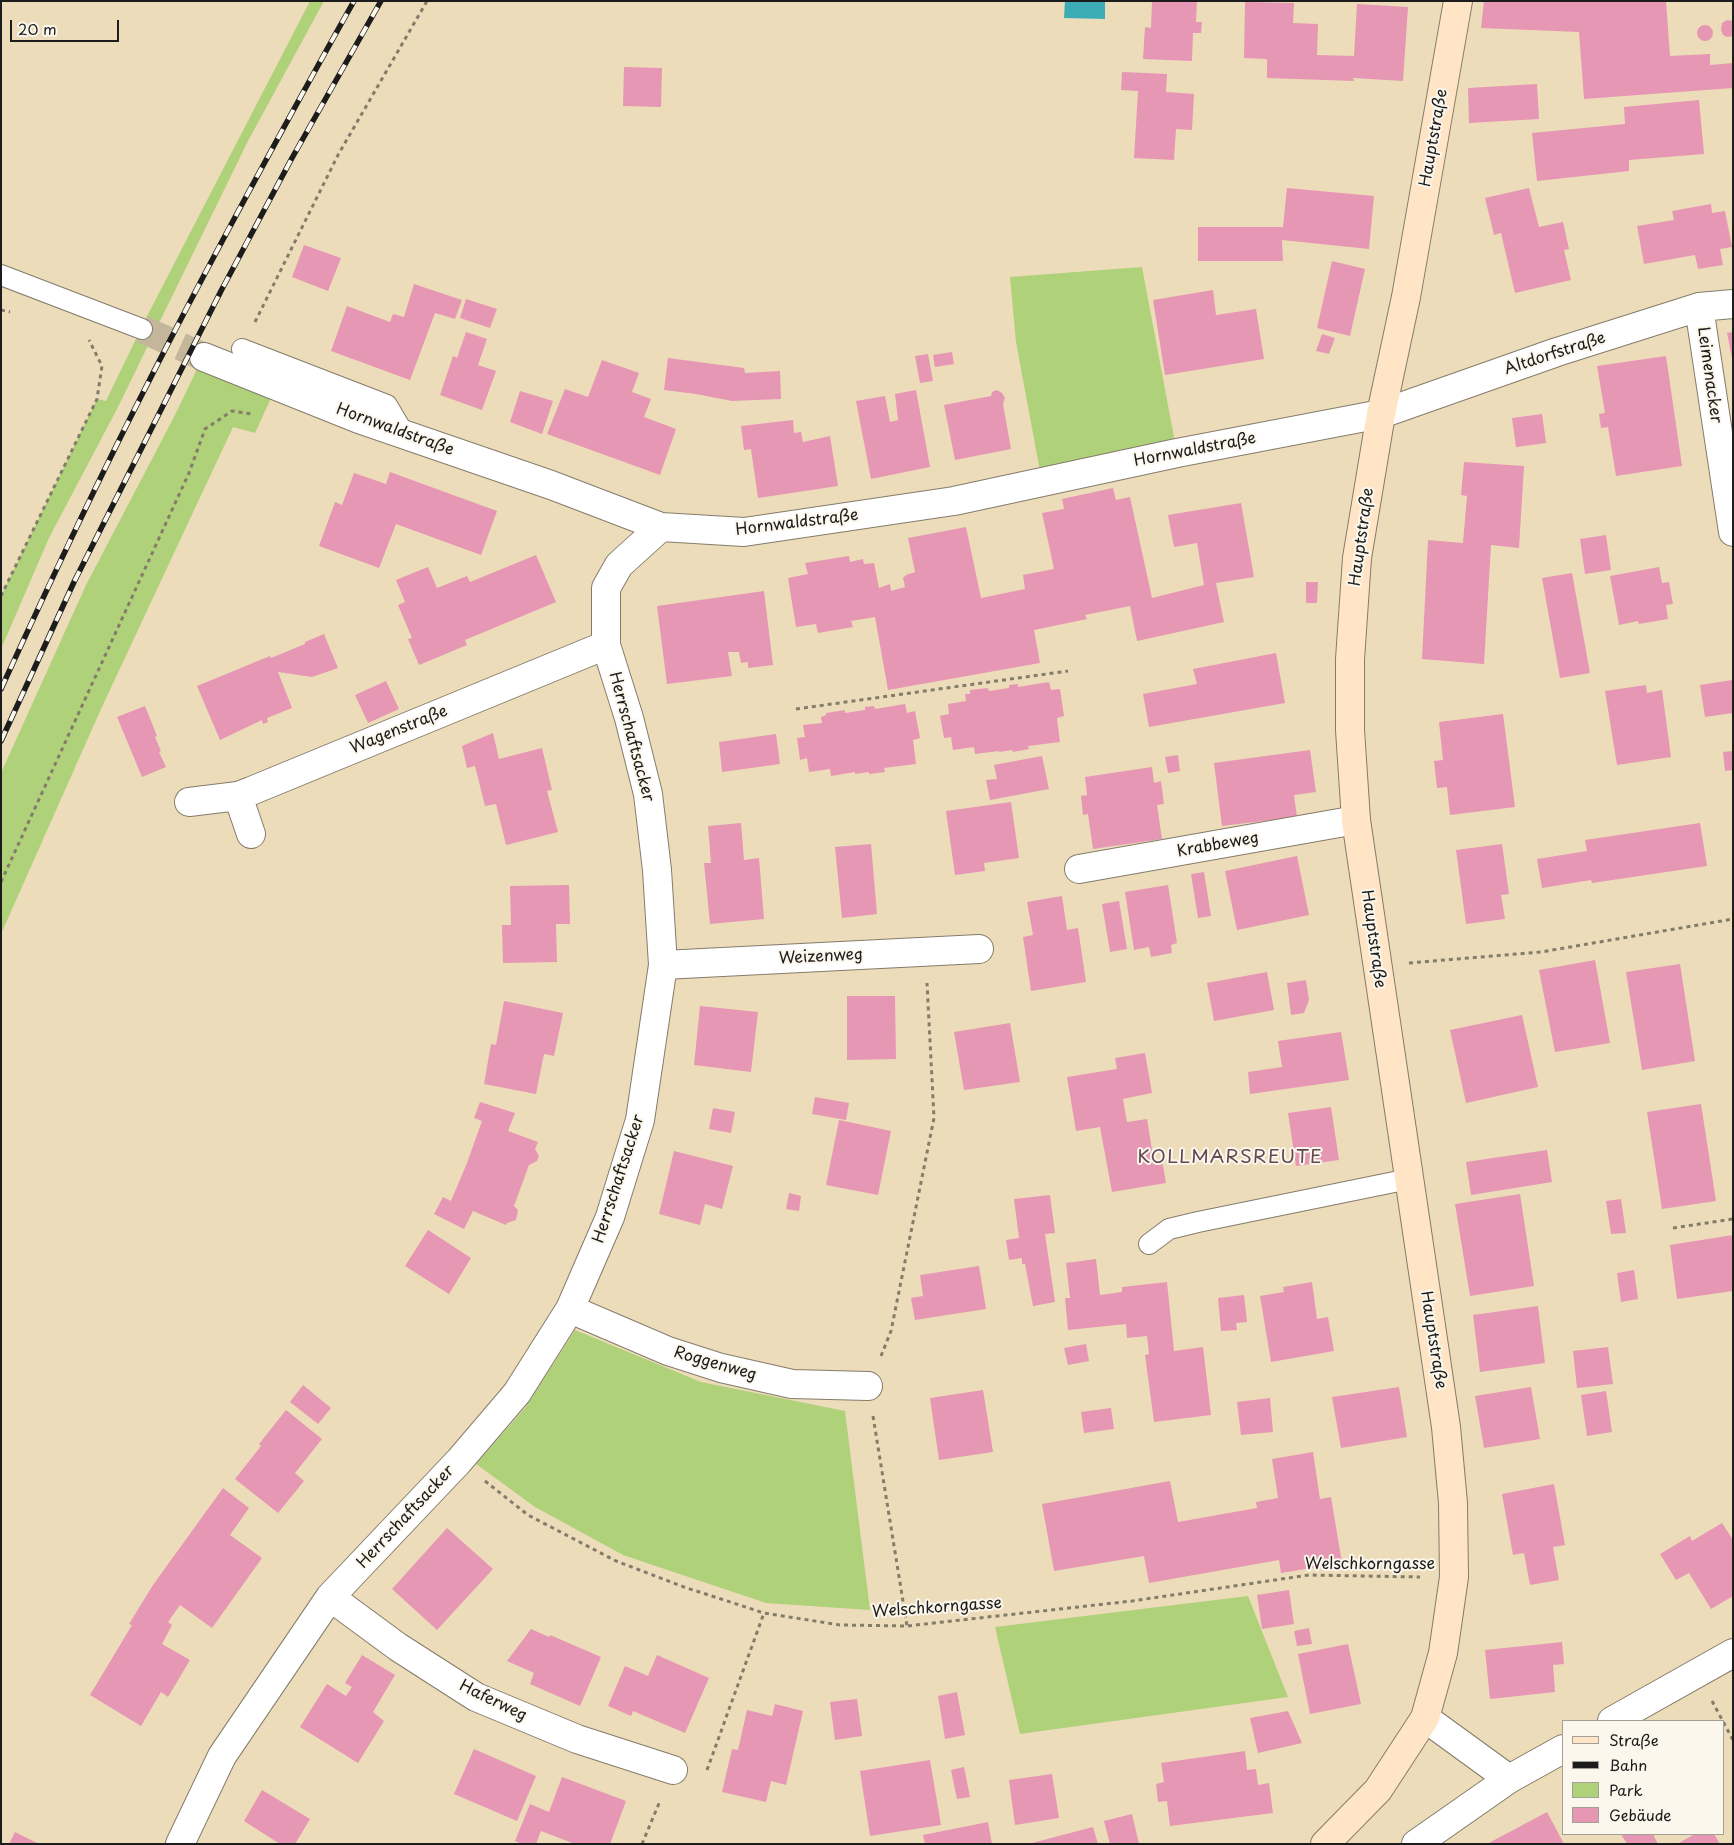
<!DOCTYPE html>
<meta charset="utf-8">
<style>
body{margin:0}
#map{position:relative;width:1734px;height:1845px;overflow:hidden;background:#eddcba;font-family:"Playpen Sans",sans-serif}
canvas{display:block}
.frame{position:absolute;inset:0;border:2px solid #1c1c1c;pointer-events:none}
.legend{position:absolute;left:1562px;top:1720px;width:162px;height:115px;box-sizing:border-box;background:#fbf7ec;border:1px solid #a29f99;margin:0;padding:6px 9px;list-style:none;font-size:15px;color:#1c1c1c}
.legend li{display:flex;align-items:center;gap:10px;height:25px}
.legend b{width:25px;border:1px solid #a29f99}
.scale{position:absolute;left:10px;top:20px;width:109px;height:22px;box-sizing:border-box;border:2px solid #1c1c1c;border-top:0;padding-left:6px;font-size:15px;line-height:18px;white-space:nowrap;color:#1c1c1c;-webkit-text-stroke:4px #fbf7ec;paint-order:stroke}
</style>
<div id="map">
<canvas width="1734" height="1845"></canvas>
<div class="frame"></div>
<ul class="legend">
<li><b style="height:6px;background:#ffe4c6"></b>Straße</li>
<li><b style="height:6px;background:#1c1c1c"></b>Bahn</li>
<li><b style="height:14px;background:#afd179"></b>Park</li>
<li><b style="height:14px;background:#e697b3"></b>Gebäude</li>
</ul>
<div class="scale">20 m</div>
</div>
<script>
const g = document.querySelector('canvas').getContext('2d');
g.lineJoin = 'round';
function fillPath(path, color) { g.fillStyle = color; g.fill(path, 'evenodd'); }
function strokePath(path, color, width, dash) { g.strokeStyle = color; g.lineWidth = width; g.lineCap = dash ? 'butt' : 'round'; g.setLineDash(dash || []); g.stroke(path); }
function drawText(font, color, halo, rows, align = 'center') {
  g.font = font + ' "Playpen Sans",sans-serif'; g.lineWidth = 4; g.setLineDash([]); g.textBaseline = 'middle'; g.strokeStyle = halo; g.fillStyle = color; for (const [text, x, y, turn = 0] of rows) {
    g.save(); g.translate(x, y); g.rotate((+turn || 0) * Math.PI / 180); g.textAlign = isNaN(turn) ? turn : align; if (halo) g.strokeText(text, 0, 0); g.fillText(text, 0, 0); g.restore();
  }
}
fillPath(new Path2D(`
 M310 1H324L248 141 118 407 49 538 1 649V596L97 399 106 401 145 320Z
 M1142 267 1177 453 1042 482 1016 342 1010 277Z
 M198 367 272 396 255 433 233 427 101 709 1 934V773L86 585 174 417Z
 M575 1330 701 1382 845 1411 870 1610 766 1603 623 1555 535 1507 476 1464 525 1408Z
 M1248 1596 1288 1697 1020 1734 995 1627Z`), '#afd179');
fillPath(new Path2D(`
 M1065 1H1105V19L1064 18Z`), '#3cadb5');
fillPath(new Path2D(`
 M1152 1H1197L1196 22H1202L1201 33H1193L1192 61 1143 59 1145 27 1151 28Z
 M1484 1H1666L1670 56 1710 54V65L1733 63V88L1584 99 1579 32 1481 28Z
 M1245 2 1294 3 1293 23 1318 24 1317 55 1354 56 1357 4 1408 7 1403 81 1353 78 1354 81 1267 78V59L1244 58Z
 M1727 20 1733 21V36L1727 37 1723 35 1721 30 1722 23Z
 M1697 33a8 8 0 1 1 16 0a8 8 0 1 1-16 0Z
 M624 67 662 68 661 107 623 106Z
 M1122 72 1167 74 1166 92 1194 94 1192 130 1176 129 1174 160 1134 158 1138 91 1121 90Z
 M1537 84 1539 119 1469 123 1468 88Z
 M1699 100 1704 154 1629 160V171L1537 181 1532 133 1625 124 1624 107Z
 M1287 188 1374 196 1369 249 1282 240 1283 261H1198V227H1283Z
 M1529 188 1539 227 1563 222 1569 249 1564 250 1571 280 1515 293 1501 233 1494 235 1485 198Z
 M1711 204 1712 213 1725 211 1732 247 1720 249 1723 265 1698 269 1695 255 1644 264 1637 226 1674 220 1672 211Z
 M304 245 341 258 328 291 292 277Z
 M1332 261 1365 269 1350 336 1317 328Z
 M414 284 462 300 455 319 435 313 410 380 331 351 347 306 390 322 393 314 404 317Z
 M1213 290 1216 315 1256 309 1264 359 1165 375 1153 300Z
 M466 299 497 309 490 328 460 318Z
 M466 332 487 339 478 365 496 371 482 410 440 395 453 356 457 358Z
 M1733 332V358H1732L1727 333Z
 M1322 334 1335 338 1329 354 1316 351Z
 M952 352 954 364 935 367 933 355Z
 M928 354 933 381 920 383 915 356Z
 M1666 356 1682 466 1616 476 1608 427 1601 428 1599 414 1605 413 1597 366Z
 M668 358 744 368 745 373 780 371 781 399 732 401 696 394 664 390Z
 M602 360 639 373 632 392 651 399 644 417 676 429 660 475 547 434 565 389 588 397Z
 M916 390 930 467 871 479 856 401 885 396 890 422 898 420 895 394Z
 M997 390 1002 393 1005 398 1003 404 1011 449 955 460 944 405 991 396 992 392Z
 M520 391 553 401 542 434 510 422Z
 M1542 414 1546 443 1516 447 1512 418Z
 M793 420 794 433 801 432 803 442 830 436 838 486 758 498 751 449 744 450 741 426Z
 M1464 462 1524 466 1519 548 1491 545 1484 664 1422 659 1428 540 1463 543 1467 496 1461 495Z
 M390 472 497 511 481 555 396 524 379 568 319 546 335 502 342 505 354 473 386 484Z
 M1113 488 1116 500 1130 497 1152 598 1204 585 1197 543 1174 547 1168 515 1241 503 1254 577 1216 583 1224 622 1137 641 1130 606 1085 615 1087 619 1034 630 1040 663 888 690 875 617 851 621 853 627 818 633 816 624 796 627 788 578 808 574 805 563 849 556 850 562 863 559 864 564 874 563 879 588 890 584 891 591 905 587 903 578 906 575 915 572 908 538 966 527 981 598 1025 589 1023 575 1054 569 1042 513 1064 509 1062 499Z
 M1606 535 1611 570 1585 574 1580 539Z
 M536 555 556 602 465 640 467 645 419 665 408 639 412 638 398 605 405 602 396 580 428 567 437 588 467 576 470 582Z
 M1659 567 1662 583 1669 582 1673 604 1666 605 1668 619 1639 624 1638 621 1619 625 1610 576Z
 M1572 573 1590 673 1560 678 1542 578Z
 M1306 582H1318L1317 603H1306Z
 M764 591 773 665 748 668V662L741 663 739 652H728L732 676 667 684 657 606Z
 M324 634 338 668 312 677 278 672 292 708 267 718 268 722 263 724 262 720 220 740 197 686 270 656 271 658 305 644V642Z
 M1276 653 1285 703 1149 727 1143 694 1197 684 1193 669Z
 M1732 680 1733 713 1705 717 1700 685Z
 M386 681 399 709 368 723 355 695Z
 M1049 682 1051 690 1060 689 1064 716 1057 718 1060 742 1028 746 1029 749 1013 752 1012 750 999 752V751L975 754 974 747 953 750 951 737 944 738 940 716 949 714 948 704 966 701 965 694H970V690L988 688 989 691 1009 688V685L1018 684V687Z
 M1646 685 1647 693 1662 690 1671 757 1617 765 1605 691Z
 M905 704 907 713 915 711 920 738 913 740 916 764 884 768 885 772 869 774V772L855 774V772L831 776 830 769 809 772 807 758 800 760 797 738 805 737 803 725 822 723 821 717 826 715V713L845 710V713L865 710V707L874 706 875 709Z
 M145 706 157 736 155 737 161 751 159 752 166 767 142 777 117 717Z
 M1503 714 1515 807 1450 815 1447 787 1437 788 1434 761 1443 760 1439 722Z
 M493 733 499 759 542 748 552 790 547 791 558 832 506 845 496 804 485 806 475 766 467 768 462 746Z
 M776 734 780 764 722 772 719 742Z
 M1310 750 1316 792 1294 795 1297 817 1222 826 1214 763Z
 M1733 751V770L1725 771 1723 752Z
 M1178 755 1180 771 1168 773 1165 757Z
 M1042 756 1049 789 990 800 986 780 997 779 994 765Z
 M1152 767 1154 783 1161 781 1164 804 1157 805 1162 839 1093 849 1088 814 1083 815 1081 796 1087 795 1085 777Z
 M1011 802 1019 858 984 863 985 871 955 875 946 811Z
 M741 823 744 860 759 858 764 919 710 924 704 863H711L708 826Z
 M1700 823 1707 866 1592 883 1591 880 1542 888 1537 859 1587 851 1585 840Z
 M871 844 877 914 842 918 835 847Z
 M1502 844 1509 894 1501 895 1505 919 1466 924 1456 850Z
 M1297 856 1309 915 1237 930 1225 871Z
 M1204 872 1211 916 1198 918 1191 874Z
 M569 885 570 924H556L557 962 503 963 502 925H511L510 886Z
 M1168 885 1177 943 1171 945 1172 953 1151 957 1149 947 1134 950 1125 892Z
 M1062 896 1067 930 1078 928 1086 982 1031 991 1023 937 1033 935 1027 902Z
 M1119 901 1127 949 1110 952 1102 904Z
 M1595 960 1610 1043 1555 1052 1539 970Z
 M1680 964 1695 1061 1642 1070 1626 972Z
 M1267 972 1274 1010 1214 1021 1207 983Z
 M1306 980 1309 1000 1304 1013 1291 1015 1287 983Z
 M847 996H895L896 1059 847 1060Z
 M504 1001 563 1013 554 1056 544 1054 536 1094 484 1084 491 1044 496 1045Z
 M700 1006 758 1012 751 1072 694 1065Z
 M1522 1015 1538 1087 1466 1103 1450 1030Z
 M1010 1023 1020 1082 964 1090 954 1032Z
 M1341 1032 1349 1080 1250 1094 1248 1072 1282 1067 1278 1041Z
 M1145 1053 1152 1093 1123 1099 1127 1122 1147 1119 1154 1162 1162 1160 1166 1183 1112 1192 1100 1127 1076 1131 1067 1077 1117 1069 1115 1058Z
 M815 1097 849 1103 846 1120 812 1114Z
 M480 1102 515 1113 508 1131 538 1142 535 1149 539 1156 537 1161 529 1165 514 1206 518 1210 516 1220 507 1223 506 1225 473 1211 464 1229 434 1214 443 1197 451 1201 467 1163 482 1121 474 1118Z
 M1701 1104 1716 1201 1662 1209 1647 1112Z
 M1331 1107 1339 1160 1296 1166 1288 1113Z
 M713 1108 735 1112 731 1133 709 1129Z
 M839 1120 891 1131 878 1195 826 1185Z
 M1547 1150 1552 1182 1471 1195 1466 1162Z
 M674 1151 733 1166 722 1209 705 1204 700 1225 659 1214Z
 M789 1193 801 1196 799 1211 786 1209Z
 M1520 1194 1534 1286 1470 1296 1455 1204Z
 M1050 1195 1055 1233 1045 1234 1055 1302 1033 1306 1025 1264H1022V1258L1009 1260 1006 1240 1019 1238 1014 1199Z
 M1621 1199 1626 1233 1611 1234 1606 1201Z
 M428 1230 471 1258 449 1294 405 1266Z
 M1733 1235V1291L1677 1299 1670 1245Z
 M1096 1259 1100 1295 1122 1292V1287L1167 1282 1174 1351 1203 1347 1211 1415 1154 1422 1145 1355 1149 1354 1147 1336 1127 1338 1126 1324 1068 1330 1065 1298H1070L1066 1263Z
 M979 1266 986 1309 915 1320 911 1298 923 1296 920 1275Z
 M1634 1270 1638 1299 1621 1302 1617 1273Z
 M1312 1282 1317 1319 1328 1317 1334 1351 1271 1362 1260 1296 1284 1292 1283 1287Z
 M1244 1295 1247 1322 1236 1323 1237 1330 1221 1331 1218 1298Z
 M1538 1306 1545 1363 1480 1372 1473 1315Z
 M1086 1344 1089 1361 1068 1365 1064 1348Z
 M1608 1347 1613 1384 1577 1388 1573 1351Z
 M303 1385 331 1408 318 1424 290 1402Z
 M1399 1387 1407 1437 1341 1448 1332 1397Z
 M1531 1387 1540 1439 1484 1448 1475 1396Z
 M983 1390 993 1452 939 1460 930 1398Z
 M1606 1391 1612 1432 1587 1436 1581 1395Z
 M1270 1398 1273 1432 1241 1435 1237 1402Z
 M1111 1408 1114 1429 1084 1433 1081 1412Z
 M286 1410 322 1439 295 1473 304 1481 278 1513 235 1479 261 1446 259 1444Z
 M1313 1452 1320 1499 1331 1497 1342 1563 1281 1573 1279 1560 1149 1583 1144 1556 1054 1571 1042 1504 1170 1481 1178 1522 1257 1508 1256 1502 1278 1498 1272 1459Z
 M1554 1484 1565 1545 1553 1547 1559 1580 1530 1585 1524 1553 1513 1555 1502 1494Z
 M223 1488 249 1508 230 1535 262 1558 212 1628 180 1605 168 1622 172 1625 162 1644 190 1660 168 1697 161 1692 141 1726 90 1695 132 1625 129 1624 153 1585Z
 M1722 1523 1733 1540V1596L1711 1609 1689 1573 1676 1580 1660 1554 1690 1536 1692 1541Z
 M447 1528 493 1569 437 1630 392 1589Z
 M1289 1590 1294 1624 1262 1629 1257 1595Z
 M1309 1628 1312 1644 1297 1646 1294 1631Z
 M531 1629 549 1637 550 1635 601 1657 580 1706 530 1684 534 1673 507 1661Z
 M1562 1642 1564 1664 1553 1665 1555 1692 1490 1699 1485 1650Z
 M1348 1644 1361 1704 1310 1714 1298 1654Z
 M362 1655 395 1675 373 1712 384 1721 358 1763 300 1727 327 1684 346 1696 352 1687 345 1683Z
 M657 1655 709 1678 685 1733 633 1711 631 1716 608 1706 625 1666 648 1676Z
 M957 1692 965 1735 945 1739 938 1696Z
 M857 1699 862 1736 835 1740 830 1702Z
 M775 1704 803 1711 786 1785 771 1781 766 1802 722 1792 732 1749 738 1750 747 1710 772 1716Z
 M1288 1711 1302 1743 1258 1753 1250 1718Z
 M474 1749 536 1776 517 1821 454 1794Z
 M1245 1751 1247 1770 1256 1769 1258 1785 1269 1783 1273 1813 1170 1826 1167 1801 1158 1802 1156 1784 1164 1782 1161 1763Z
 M930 1760 941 1825 870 1836 860 1771Z
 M964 1767 970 1797 957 1799 951 1770Z
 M1052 1774 1059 1818 1015 1825 1009 1780Z
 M562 1777 626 1801 610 1844H575L541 1831 536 1844H522L515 1841 530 1804 549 1812Z
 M262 1790 310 1819 295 1844H280L244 1821Z
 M1547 1812 1564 1844H1487Z
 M1132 1814 1139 1844H1110L1104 1821Z
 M988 1822 992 1844H925L923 1835Z
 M1093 1827 1098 1844H1032V1843Z
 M15 1832 39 1844H9Z
 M1621 1834H1653L1658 1844H1627Z
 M1695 1834H1714L1720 1844H1677Z`), '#e697b3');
strokePath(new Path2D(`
 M142 329 204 357`), '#c3b69a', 28, [28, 14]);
const lane = new Path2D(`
 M1 275 142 329
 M242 349 387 405 404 434
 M1149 1244 1169 1229 1198 1222 1409 1179`);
const street = new Path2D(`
 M1699 307 1733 532
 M204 357 359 419 551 485 661 527 744 532 954 501 1177 453 1381 414 1557 352 1699 307 1733 304
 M238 796 251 834
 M189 802 238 796 251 791 606 645
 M1079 869 1356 820
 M663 965 979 949
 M570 1309 668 1351 721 1368 792 1384 868 1386
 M330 1597 398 1647 476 1697 577 1739 673 1770
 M1425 1718 1509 1779
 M1612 1721 1733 1653
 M180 1844 222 1756 330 1597 459 1461 517 1393 570 1309 610 1217 640 1120 663 965 657 870 648 794 629 718 606 645V588L619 565 661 527
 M1416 1844 1509 1779 1563 1749`);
const secondary = new Path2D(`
 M1325 1844 1378 1790 1425 1718 1443 1653 1454 1577 1453 1503 1446 1427 1356 820 1350 730V659L1357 558 1381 414 1406 297 1458 1`);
strokePath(lane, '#847c6b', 22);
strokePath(street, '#847c6b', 30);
strokePath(secondary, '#847c6b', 30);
strokePath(new Path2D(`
 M1 310 10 312
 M255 322 338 155 427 1
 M1 596 97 399 102 366 89 340
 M796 709 1068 671
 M1 882 189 473 205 429 232 411 252 414
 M1409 963 1541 952 1733 919
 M1673 1228 1733 1219
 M881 1356 891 1331 934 1118 927 983
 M873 1416 907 1626
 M485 1481 528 1515 616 1561 684 1587 764 1613 840 1625 907 1626 1132 1601 1309 1575 1420 1577
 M1712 1701 1733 1740
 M707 1770 764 1613
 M642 1844 660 1801`), '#847c6b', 3, [4, 4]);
strokePath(lane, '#fff', 20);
strokePath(street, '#fff', 28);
strokePath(secondary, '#ffe4c6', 28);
const rail = new Path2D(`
 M1 689C49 584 98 480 151 377 216 250 284 126 354 1
 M1 741 74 582 222 289 292 158 381 1`);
strokePath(rail, '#1c1c1c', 5.5);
strokePath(rail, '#fbf7ec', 4, [11]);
drawText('16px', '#1c1c1c', '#fbf7ec', [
 ["Hauptstraße",1434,138,-80],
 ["Altdorfstraße",1555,354,-18],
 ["Leimenacker",1709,375,82],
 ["Hornwaldstraße",395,430,20],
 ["Hornwaldstraße",1195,450,-11],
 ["Hornwaldstraße",797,523,-7],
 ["Hauptstraße",1362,537,-82],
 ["Wagenstraße",399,730,-22],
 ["Herrschaftsacker",631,737,75],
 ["Krabbeweg",1218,845,-10],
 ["Hauptstraße",1373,939,82],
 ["Weizenweg",821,957,-3],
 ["Herrschaftsacker",619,1179,-72],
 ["Hauptstraße",1433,1340,81],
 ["Roggenweg",715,1364,16],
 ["Herrschaftsacker",406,1517,-47],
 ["Welschkorngasse",1370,1565],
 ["Welschkorngasse",937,1608,-4],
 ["Haferweg",493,1701,26]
]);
g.letterSpacing = '1px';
drawText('19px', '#634751', '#fbf7ec', [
 ["KOLLMARSREUTE",1230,1158]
]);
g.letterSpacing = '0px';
</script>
